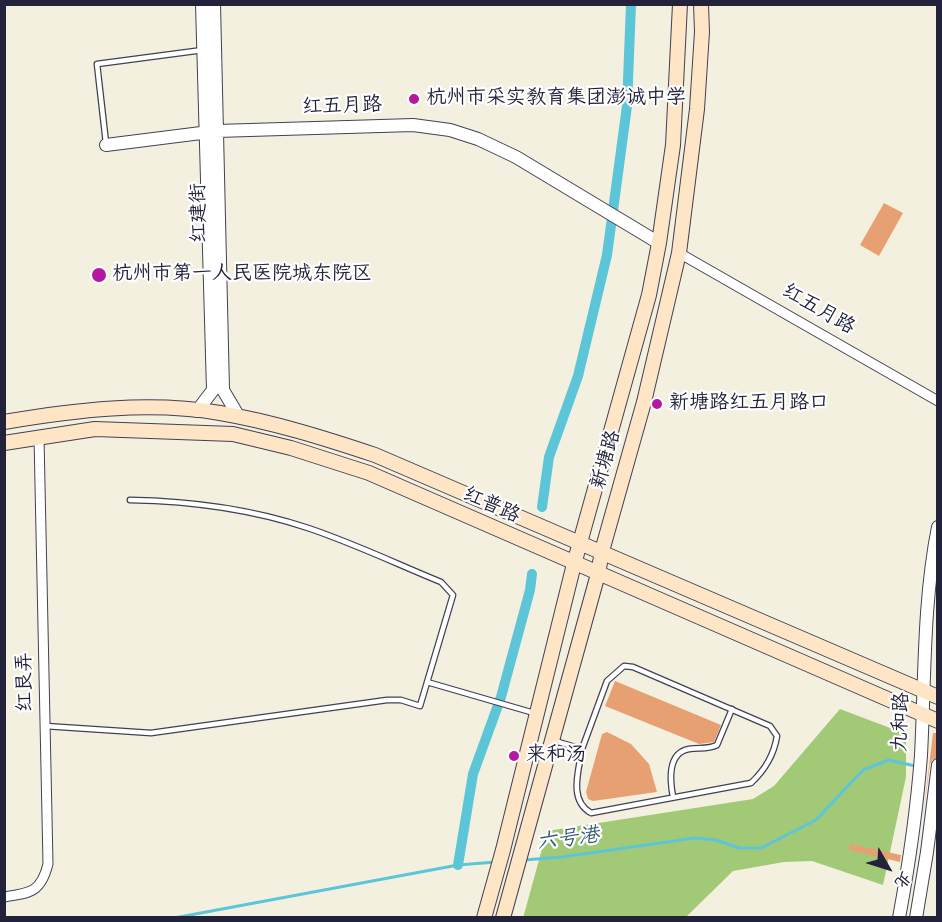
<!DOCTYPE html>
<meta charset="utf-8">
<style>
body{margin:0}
#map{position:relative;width:942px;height:922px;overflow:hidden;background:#f4f0df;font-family:Mynerve,"LXGW WenKai TC",sans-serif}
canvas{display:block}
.frame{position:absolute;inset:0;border:6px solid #22223b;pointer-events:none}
.north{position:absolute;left:858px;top:838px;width:60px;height:60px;-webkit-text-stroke:4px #fff;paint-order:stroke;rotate:129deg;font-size:16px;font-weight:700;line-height:24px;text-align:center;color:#22223b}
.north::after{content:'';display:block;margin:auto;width:21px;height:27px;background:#22223b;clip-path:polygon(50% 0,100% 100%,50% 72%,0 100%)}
</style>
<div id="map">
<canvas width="942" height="922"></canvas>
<div class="frame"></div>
<div class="north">北</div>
</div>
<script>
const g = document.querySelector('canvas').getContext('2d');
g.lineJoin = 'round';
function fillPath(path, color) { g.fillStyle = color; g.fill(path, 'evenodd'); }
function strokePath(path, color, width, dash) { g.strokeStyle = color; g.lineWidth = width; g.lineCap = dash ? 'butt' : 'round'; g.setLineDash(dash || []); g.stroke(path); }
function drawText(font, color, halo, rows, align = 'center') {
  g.font = font + ' Mynerve,"LXGW WenKai TC",sans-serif'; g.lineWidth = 4.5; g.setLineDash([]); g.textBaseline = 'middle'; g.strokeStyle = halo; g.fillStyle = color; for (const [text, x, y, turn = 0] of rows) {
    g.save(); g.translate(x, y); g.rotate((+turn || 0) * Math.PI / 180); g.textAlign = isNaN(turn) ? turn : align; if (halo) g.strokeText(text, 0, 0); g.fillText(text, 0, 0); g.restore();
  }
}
fillPath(new Path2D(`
 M840 709 906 734V777L883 885 812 861 784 862 733 871 686 917 523 918 547 831 753 799 774 786Z`), '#a2ca76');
strokePath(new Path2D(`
 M524 860 562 857 695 838 716 840 739 848H761L816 820 863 770 889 760 915 766
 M174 918 458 865 496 862`), '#5cc5d8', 3);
strokePath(new Path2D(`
 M542 507 549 457 578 376 607 255 627 106 631 4
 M458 865 473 774 501 697 530 590 532 574`), '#5cc5d8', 10);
fillPath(new Path2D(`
 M884 203 903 213 879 256 860 245Z
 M615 681 721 725 714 742 699 744 605 706Z
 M607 732 631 744 649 764 657 792 593 801 588 799 586 792 602 734Z
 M933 733H938V757L932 760 930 764 923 816Z
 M850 844 901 855 900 862 849 850Z`), '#e7a072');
const service = new Path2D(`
 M106 143 97 64 203 50
 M427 682 534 713
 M45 726 151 733 387 700H401L420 706 453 595 441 582C397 564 353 543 308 528 251 509 190 501 130 500
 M555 741 582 749C579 770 568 800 591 813L751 783C765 770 774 755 777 736L770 726 756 720 633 667 624 666 607 681 582 749
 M673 797C670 781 667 753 689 749 699 747 707 750 717 745L732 709`);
const minor = new Path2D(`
 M679 253 938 401
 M4 897C31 893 41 892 48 864L39 437`);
const tertiary = new Path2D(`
 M214 4 223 390 239 417
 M106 145 217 131 413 125 450 130 478 139 516 157 659 243
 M197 411 213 390 202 4
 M899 918C909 864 917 809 921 755 925 679 923 602 938 527
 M916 918 927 852 938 765`);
const secondary = new Path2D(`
 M4 422C75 410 149 401 220 413 273 422 324 438 375 455L938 697
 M4 443 95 429 233 434 291 448 369 473 938 721
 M484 918 503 850 574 564 649 295 659 243 673 145 680 4
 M503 918 598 574 602 551 644 402 679 253 697 109 702 32 701 4`);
strokePath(service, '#424154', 7);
strokePath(minor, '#424154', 11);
strokePath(tertiary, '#424154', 14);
strokePath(secondary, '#424154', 16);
strokePath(service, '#fff', 4.5);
strokePath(minor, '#fff', 9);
strokePath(tertiary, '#fff', 12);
strokePath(secondary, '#fde5c5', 14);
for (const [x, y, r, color] of [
 [414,99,6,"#b5179e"],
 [99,275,8,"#b5179e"],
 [657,404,6,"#b5179e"],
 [514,756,6,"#b5179e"]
]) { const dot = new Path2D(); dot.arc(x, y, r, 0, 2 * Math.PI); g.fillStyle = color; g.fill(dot); strokePath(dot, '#fff', 2); }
drawText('20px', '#22223b', '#fff', [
 ["杭州市采实教育集团澎诚中学",426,99],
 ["杭州市第一人民医院城东院区",112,275],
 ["新塘路红五月路口",669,404],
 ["来和汤",526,756]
], 'left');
drawText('20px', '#22223b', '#fff', [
 ["红五月路",342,107,-2],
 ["红建街",200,213,-91],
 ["红五月路",818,310,30],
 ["新塘路",607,460,-74],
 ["红普路",491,506,24],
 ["红艮弄",26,682,-91],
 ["九和路",902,722,-88]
]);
drawText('italic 21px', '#365b72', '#fff', [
 ["六号港",568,840,-7]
]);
</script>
